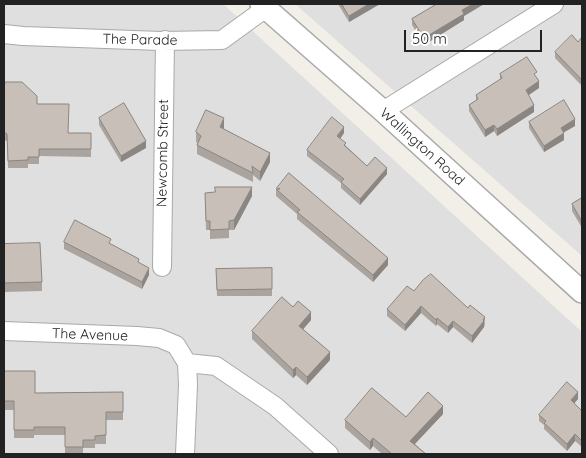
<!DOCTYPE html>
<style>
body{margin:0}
#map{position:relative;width:586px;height:458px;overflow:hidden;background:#f2efe9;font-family:Quicksand,sans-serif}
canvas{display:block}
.frame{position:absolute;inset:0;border:5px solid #222;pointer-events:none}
.scale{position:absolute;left:404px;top:30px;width:138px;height:22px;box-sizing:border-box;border:2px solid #222;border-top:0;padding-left:6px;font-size:15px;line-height:18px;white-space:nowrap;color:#222;-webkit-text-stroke:4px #fff;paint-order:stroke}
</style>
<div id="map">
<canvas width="586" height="458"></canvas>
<div class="frame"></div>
<div class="scale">50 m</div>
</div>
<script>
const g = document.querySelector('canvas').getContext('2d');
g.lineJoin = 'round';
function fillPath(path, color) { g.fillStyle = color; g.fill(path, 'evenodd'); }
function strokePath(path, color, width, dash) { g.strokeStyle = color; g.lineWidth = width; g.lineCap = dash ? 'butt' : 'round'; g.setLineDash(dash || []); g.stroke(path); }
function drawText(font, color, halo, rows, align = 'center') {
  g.font = font + ' Quicksand,sans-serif'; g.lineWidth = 4; g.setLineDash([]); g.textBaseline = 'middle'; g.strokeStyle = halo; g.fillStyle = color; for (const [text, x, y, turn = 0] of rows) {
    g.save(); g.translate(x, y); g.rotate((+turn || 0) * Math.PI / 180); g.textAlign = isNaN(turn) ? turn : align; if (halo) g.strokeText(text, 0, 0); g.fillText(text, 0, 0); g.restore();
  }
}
fillPath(new Path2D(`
 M4 4H223L582 332V454H4Z
 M295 4H582V256Z`), '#e0dfdf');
const minor = new Path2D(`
 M4 34 23 36 161 41 222 40 266 8
 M383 111 554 4
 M162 267 165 40
 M4 331 137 336 159 338 176 345 187 363 188 385 185 454
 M187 363 216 366 275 406 329 454`);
const tertiary = new Path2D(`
 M261 4 383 111 582 292`);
strokePath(minor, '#a9a9a9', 20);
strokePath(tertiary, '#a9a9a9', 24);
strokePath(minor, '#fff', 18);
strokePath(tertiary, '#fff', 21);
fillPath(new Path2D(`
 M338 4H380L349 22Z
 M437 4H484L464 16V20L424 45 412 25V19Z
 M582 37V86L555 58V52L578 42Z
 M500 74 537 78 539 88 528 95 534 112 497 136 494 131 485 137 469 111V105L476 101V95L500 80Z
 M4 85 37 104 69 133H91V157L39 156V164H28V168H8L7 141 4 140Z
 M99 118 146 148 121 162 99 125Z
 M529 122 575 126 564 132V140L544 152 529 128Z
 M223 128 270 162 260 181 253 175V182L197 154V145L198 143 196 142V132L224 128Z
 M344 133 340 139 346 146 367 166 387 174 360 205 341 188V183L307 156V150Z
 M277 188 388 265 373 282 297 219V214L276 196V189H277Z
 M205 193 252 196 234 230H229V238L210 239V230H206Z
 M582 198V228L572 211V204Z
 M64 242 111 244 139 263 149 275 142 289 64 249Z
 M4 244 42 282V291L4 292Z
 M272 268V296H217L216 269Z
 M414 291 485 323 484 327 472 343 453 327 448 333 437 324 436 326 421 313 405 331 387 316V309Z
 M311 320 303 329 330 360 307 385 296 375 293 378 252 339V331Z
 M4 371 35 393 123 392V420H106V444H95V448H83V454H65V435H34V438H14V410H4Z
 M578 399 574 403 582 411V447L575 441 567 451 544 429V425L539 421V415Z
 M443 414 415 444 426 454H382L373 446 370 450 345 428V420L406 417Z`), '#aba49e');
fillPath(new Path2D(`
 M369 4H380L349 22V16Z
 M473 4H484L464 16V20L424 45V38L462 10Z
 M539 81V88L526 97V90Z
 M534 105V112L497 136V129Z
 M224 118V128L220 136V127Z
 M575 119V126L561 134V128Z
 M494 125V131L485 137V130Z
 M344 127V133L337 143V136Z
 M564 133V140L544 152V146Z
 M146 141V148L121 162V156Z
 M270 153V162L260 181V172Z
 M387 168V174L360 205V199Z
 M252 187V196L234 230V220Z
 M388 258V265L373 282V275Z
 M149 268V275L142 289V282Z
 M421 306V313L405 331V325Z
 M311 312V320L299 334V326Z
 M485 317 484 327 472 343V336Z
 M437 318V324L436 326V320Z
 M453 321V327L448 333V327Z
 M330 352V360L307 385V377Z
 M296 367V375L293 378V370Z
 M578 392V399L571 407V400Z
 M443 406V414L410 449V441Z
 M575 434V441L567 451V444Z
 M373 438V446L370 450V442Z`), '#8b8681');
const building = new Path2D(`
 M342 4H369L349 16Z
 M437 4H473L462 10 464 14 424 38 412 19Z
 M572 35 578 42 582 37V80L555 52Z
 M527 57 537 72 534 74 539 81 526 90 534 105 497 129 494 125 485 130 469 105 478 99 476 95 502 78 500 74Z
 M6 82H22L37 96V104H69L68 133H91V149H39V157H28V160L8 161 7 134 4 132V85Z
 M564 100 575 119 561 128 564 133 544 146 529 122Z
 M124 103 146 141 121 156 99 118Z
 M206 110 224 118 220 127 270 153 260 172 252 166 253 173 197 145 201 136 196 132Z
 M332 117 344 127 337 136 346 143 344 145 367 166 375 157 387 168 360 199 341 182 344 179 307 150Z
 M289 173 388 258 373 275 297 212 300 210 276 189H280L277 188Z
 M215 187H252L234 220 229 221V229L210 230V221H206L205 193 215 192Z
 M582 198V222L572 204Z
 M75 220 111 239 109 243 139 259 138 262 149 268 142 282 64 242Z
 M40 243 42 282 4 283V244Z
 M272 268V289L217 290 216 269Z
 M431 274 468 308 470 305 485 317 483 320 484 321 472 336 453 321 448 327 437 318 436 320 421 306 405 325 387 309 407 286 414 291 423 280Z
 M282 297 293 307 298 301 311 312 299 326 330 352 307 377 296 367 293 370 252 331Z
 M4 371H35V393L123 392V412H106V435L95 436V440H83V447H65V427H34V430H14V401H4Z
 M567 382 578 392 571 400 582 411V441L575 434 567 444 544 423 546 421 539 415Z
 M372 388 406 417 428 392 443 406 410 441 426 454H392L373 438 370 442 345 420Z`);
fillPath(building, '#c7bfb8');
strokePath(building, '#8b8681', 1);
drawText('14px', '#222', '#fff', [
 ["The Parade",140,40,1],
 ["Wallington Road",422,147,42],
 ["Newcomb Street",163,153,-89],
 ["The Avenue",90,335,2]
]);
</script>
